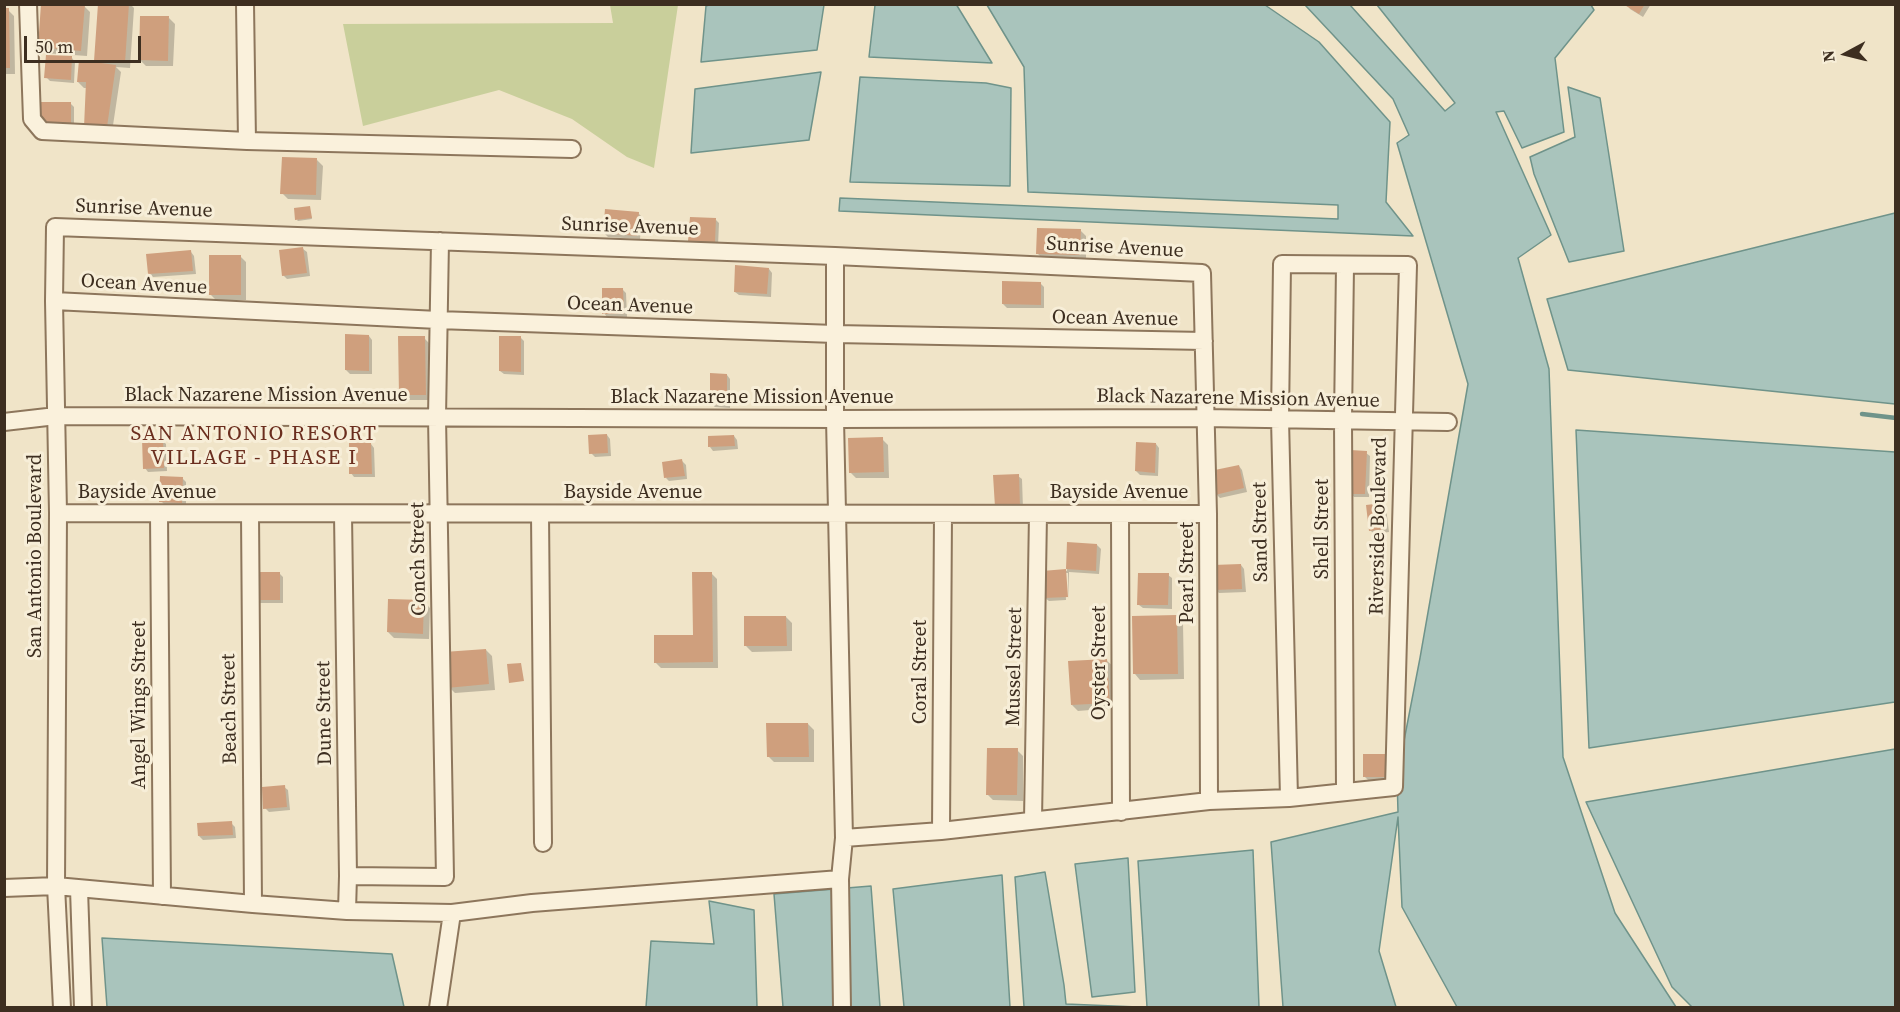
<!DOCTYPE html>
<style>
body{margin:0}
#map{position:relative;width:1900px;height:1012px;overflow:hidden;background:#f0e4c8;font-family:"Source Serif 4",serif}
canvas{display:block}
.frame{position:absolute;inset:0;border:6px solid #3d2e20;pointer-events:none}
.north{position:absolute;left:1816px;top:24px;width:60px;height:60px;-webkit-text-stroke:4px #f7eed8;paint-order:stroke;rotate:263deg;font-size:16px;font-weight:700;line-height:24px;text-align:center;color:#3d2e20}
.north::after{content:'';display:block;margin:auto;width:21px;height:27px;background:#3d2e20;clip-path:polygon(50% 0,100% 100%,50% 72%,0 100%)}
.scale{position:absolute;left:24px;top:36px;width:117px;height:27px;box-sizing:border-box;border:3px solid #3d2e20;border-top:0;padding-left:8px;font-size:18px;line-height:21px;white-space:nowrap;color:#3d2e20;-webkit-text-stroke:4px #f7eed8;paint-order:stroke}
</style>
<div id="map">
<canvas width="1900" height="1012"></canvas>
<div class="frame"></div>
<div class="north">N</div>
<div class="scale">50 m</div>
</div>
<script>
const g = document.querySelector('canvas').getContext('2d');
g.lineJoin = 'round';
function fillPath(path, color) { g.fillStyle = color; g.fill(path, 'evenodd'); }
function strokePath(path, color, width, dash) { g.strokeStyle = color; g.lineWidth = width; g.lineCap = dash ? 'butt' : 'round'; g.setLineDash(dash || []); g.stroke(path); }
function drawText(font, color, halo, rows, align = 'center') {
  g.font = font + ' "Source Serif 4",serif'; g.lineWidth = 6; g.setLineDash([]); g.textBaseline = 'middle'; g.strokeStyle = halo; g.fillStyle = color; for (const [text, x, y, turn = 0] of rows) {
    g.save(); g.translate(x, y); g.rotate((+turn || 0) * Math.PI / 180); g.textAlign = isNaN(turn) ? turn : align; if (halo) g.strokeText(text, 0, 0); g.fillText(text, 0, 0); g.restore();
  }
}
fillPath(new Path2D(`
 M610 5H678L654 168 627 157 572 119 499 90 363 126 343 24 613 23Z`), '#c9cf9b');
const water = new Path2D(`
 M712 4 824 5 817 50 701 62 706 6Z
 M956 4 992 63 869 57 875 5Z
 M1265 5 1319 42 1390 122 1386 202 1413 236 839 211 840 198 1338 219V205L1028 192 1024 67 987 5Z
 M1305 5H1350L1445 111 1455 103 1377 5H1591L1594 10 1555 58 1564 132 1522 148 1504 111 1496 112 1551 235 1518 258 1549 369 1563 757 1615 913 1676 1007H1457L1402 907 1398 817 1379 951 1396 1007H1283L1271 842 1398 812 1397 777 1420 658 1468 384 1397 143 1409 135 1393 99Z
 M821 72 809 140 691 153 695 89Z
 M860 77 986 83 1011 88 1010 186 850 182Z
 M1568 87 1600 98 1624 251 1569 262 1534 174 1530 157 1575 137Z
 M1895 213V404L1568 370 1547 299Z
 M1576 430 1895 452V702L1589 748Z
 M1895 749V1007H1692L1672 987 1586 802Z
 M1253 850 1259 1007H1147L1138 861Z
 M1128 858 1135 992 1092 997 1075 864Z
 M1045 872 1064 985 1066 1004 1138 1007H1024L1015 877Z
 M1002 875 1010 1007H904L893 889Z
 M871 886 880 1007H783L774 894Z
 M709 901 754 910 757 1007H646L651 941 714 944Z
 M102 938 392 954 404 1007H107Z`);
fillPath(water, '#a9c4bc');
strokePath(water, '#6f938a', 1.5);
fillPath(new Path2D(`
 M99 4H130L134 8 130 68 116 67 121 72 112 132H92L87 88H84L78 82 99 64 95 60Z
 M1627 4H1651L1643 17 1630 9Z
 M84 6 90 12 87 56 45 53 39 47Z
 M4 10H8L14 16 15 74H4Z
 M169 18 175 24 173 66H146L140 60Z
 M72 58 75 62 74 83 50 81 46 77Z
 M70 103 74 107V130H47Z
 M317 160 323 166 321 200 288 199 282 193Z
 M309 207 312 219 298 221 297 220Z
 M638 213 642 217 640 239 608 237 604 233Z
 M716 220 719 223 718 246 694 244 690 241Z
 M1080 230 1086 236V260H1044L1038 254Z
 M303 249 307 252 310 276 287 279 283 275Z
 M191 252 194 256 196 274 153 277 149 274Z
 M240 256 246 262V300H216L210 294Z
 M769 269 772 273 771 297 739 295 735 292Z
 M1040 283 1044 287V308H1007L1003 304Z
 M623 290 626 293 627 317H607L604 313Z
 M369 336 372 340V374H350L346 370Z
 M424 338 430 344 431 400H407L401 395Z
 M521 338 524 341V375L504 374 500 371Z
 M727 375 730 379V408L715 407 711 404Z
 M607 435 610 439 611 456 595 457 591 453Z
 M734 436 737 440 738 449 713 451 710 447Z
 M882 439 888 445 889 478H856L850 472Z
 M162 440 166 444 167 471 148 472 145 468Z
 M371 444 374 448 375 477H354L351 473Z
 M1156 444 1159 448 1158 476 1140 475 1136 471Z
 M1366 453 1370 456 1369 497H1354L1350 493Z
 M682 461 686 465 687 479 669 481 666 478Z
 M1239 466 1242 470 1247 492 1220 498 1216 494Z
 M1018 476 1022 479 1023 509 1000 510Z
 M182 478 186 482V506L165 505 161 501Z
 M1383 505 1386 508 1389 532 1374 534 1370 530Z
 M1068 544 1097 545 1101 549 1099 574 1069 572V600L1068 573H1065L1066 600 1049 601 1045 598 1044 572 1067 571Z
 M1241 565 1244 569 1246 592 1219 593 1216 590Z
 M711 573 717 579 718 668H661L655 662 694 636Z
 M280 574 283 577V603H259L255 600Z
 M1168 575 1172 578V609L1143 608 1139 605Z
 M424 602 430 608 429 639 394 638 388 632Z
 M786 617 792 623V651L752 652 746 646Z
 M1177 617 1183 623 1184 679 1140 680 1135 674Z
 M486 650 492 656 495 690 455 693 449 687Z
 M1107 661 1113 666 1115 708 1078 711 1072 705Z
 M808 724 814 730V762H774L768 756Z
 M1017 750 1023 756V801L993 800 987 794Z
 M1385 756 1389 760V780H1368L1364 776Z
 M284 787 288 790 290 810 269 812 265 808Z
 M231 823 235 827 236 838 203 840 199 836Z`), '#0003');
strokePath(new Path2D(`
 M1862 414 1896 418`), '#6f938a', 4.5);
fillPath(new Path2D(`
 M41 4H85L81 51 38 47Z
 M98 4H129L125 63 94 61Z
 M1623 4H1645L1639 14Z
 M4 8H9L10 68H4Z
 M140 16H169L168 61 139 60Z
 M46 55 72 56 71 80 44 78Z
 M79 60 116 65 107 127H84L86 82H77Z
 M41 102H71V126L41 127Z
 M282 157 317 158 316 195 280 194Z
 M310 206 312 218 295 220 294 208Z
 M605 209 639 212 637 236 603 233Z
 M690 217 716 218 715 243 688 241Z
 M1037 228 1081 229 1080 255 1036 254Z
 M303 247 307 273 282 276 279 250Z
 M191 250 193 271 148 274 146 254Z
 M209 255H241V295H209Z
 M735 265 769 268 767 294 734 292Z
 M1002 281 1041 282V305L1002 304Z
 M602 288H623L624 314H602Z
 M345 334 369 335V371L345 370Z
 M398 336H425L426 395H399Z
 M499 336H521V372L499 371Z
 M710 373 727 374V405L710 404Z
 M607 434 608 453 589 454 588 435Z
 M734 435 735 446 708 447V436Z
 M883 437 884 472 849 473 848 438Z
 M163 438 164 468 143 469 142 439Z
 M371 442 372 474H349V443Z
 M1136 442 1156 443 1155 473 1135 471Z
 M1350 450 1367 451 1365 494H1348Z
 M682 459 685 476 664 478 662 462Z
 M1239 465 1244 488 1215 495 1210 471Z
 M1019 474 1020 506 995 507 993 475Z
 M160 476 183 477 182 503 159 502Z
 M1383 503 1386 529 1369 531 1366 505Z
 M1067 542 1097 544 1096 571 1066 569Z
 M1241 564 1242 589 1214 590 1213 565Z
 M1066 569 1068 597 1044 598 1042 571Z
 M254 572H280V600H254Z
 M692 572H712L713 662 654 663V635H693Z
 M1138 573H1169L1168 605H1137Z
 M388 599 424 600 423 634 387 632Z
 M1177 615 1178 674H1133L1132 616Z
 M744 616H786L787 646H744Z
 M486 649 489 684 447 688 444 652Z
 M1107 659 1110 703 1071 705 1068 661Z
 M521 663 524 681 509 683 507 664Z
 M766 723H808L809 757H767Z
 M987 748H1018L1017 795H986Z
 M1363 754H1386V777H1363Z
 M285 785 287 807 263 809 262 787Z
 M232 821 233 835 198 836 197 823Z`), '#cf9f7d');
const minor = new Path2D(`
 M28 4 32 119 42 131 247 141 572 149
 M245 4 247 141
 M835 256V419L844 838 840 879 842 1008
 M1345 266 1343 420 1345 792
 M54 301 438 320 835 334 1204 341
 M4 422 56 416 835 419 1205 418 1448 422
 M58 513 1208 514
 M159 514 162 896
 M250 514 253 904
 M343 514 348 876 347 911
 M540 514 543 843
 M1120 514 1121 812
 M1033 820 1038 514
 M941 831 943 514
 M844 838 941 831 1209 801 1289 798 1394 787 1408 265 1282 264 1280 419 1289 798
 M348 876 445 877 437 417 440 241
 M4 888 56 886 253 904 347 911 452 913 532 903 840 879
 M79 889 83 1008
 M62 1008 56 886 58 513 54 301 55 227 835 256 1202 273 1208 514 1209 801
 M438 1008 452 913`);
strokePath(minor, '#8d765c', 20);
strokePath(minor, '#faf1dc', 16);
drawText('20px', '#3d2e20', '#f7eed8', [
 ["Sunrise Avenue",144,209,2],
 ["Sunrise Avenue",630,227,2],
 ["Sunrise Avenue",1115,248,3],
 ["Ocean Avenue",144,285,3],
 ["Ocean Avenue",630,306,2],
 ["Ocean Avenue",1115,319,1],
 ["Black Nazarene Mission Avenue",266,396],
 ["Black Nazarene Mission Avenue",752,398],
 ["Black Nazarene Mission Avenue",1238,399,1],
 ["Bayside Avenue",147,493],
 ["Bayside Avenue",633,493],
 ["Bayside Avenue",1119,493],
 ["Riverside Boulevard",1379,526,-89],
 ["Shell Street",1323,529,-90],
 ["Sand Street",1261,532,-91],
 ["San Antonio Boulevard",36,556,-90],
 ["Conch Street",419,559,-91],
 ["Pearl Street",1188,573,-90],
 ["Oyster Street",1100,663,-90],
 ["Mussel Street",1015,667,-89],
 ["Coral Street",921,672,-90],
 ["Angel Wings Street",140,705,-90],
 ["Beach Street",230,709,-91],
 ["Dune Street",325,713,-91]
]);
g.letterSpacing = '1.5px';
drawText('21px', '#6b2e1e', '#f7eed8', [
 ["SAN ANTONIO RESORT",254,435],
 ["VILLAGE - PHASE I",254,459]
]);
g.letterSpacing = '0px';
</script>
